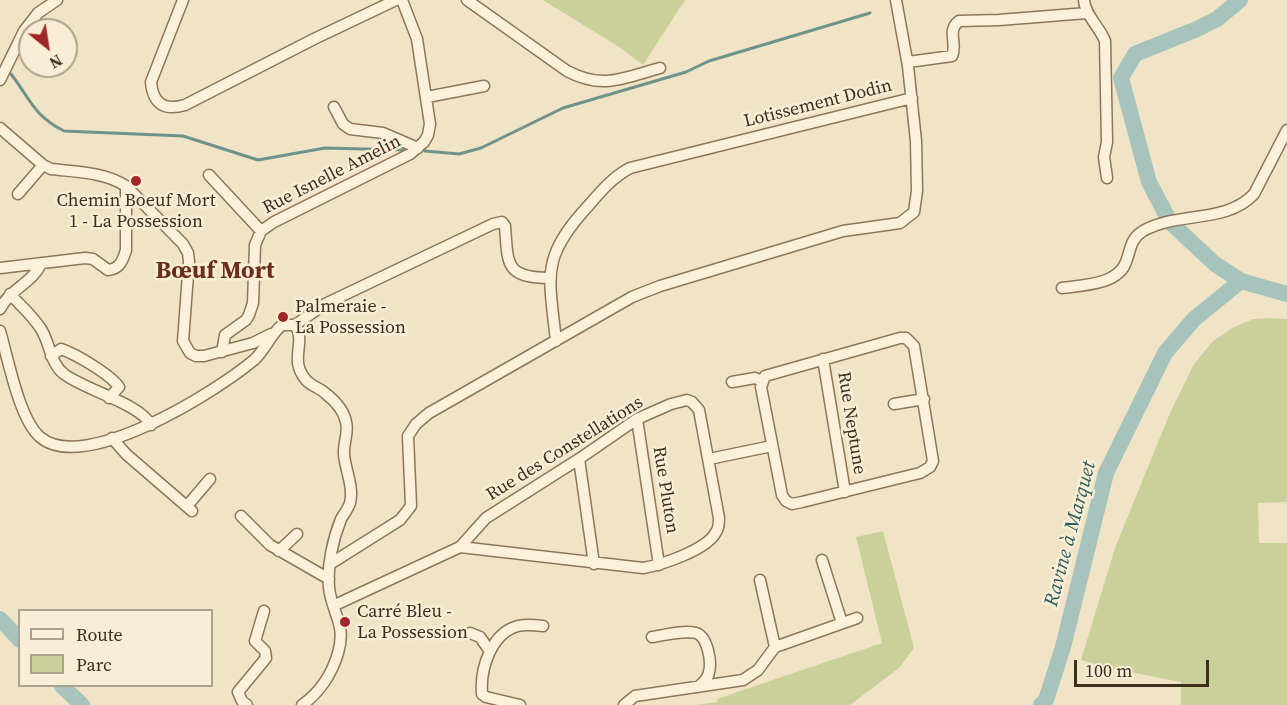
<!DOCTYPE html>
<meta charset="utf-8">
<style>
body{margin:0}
#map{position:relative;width:1287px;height:705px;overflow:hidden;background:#f1e4c6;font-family:"Source Serif 4",serif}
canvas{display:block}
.legend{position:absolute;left:18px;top:609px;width:195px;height:78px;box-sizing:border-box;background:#f8eed6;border:2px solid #ada18d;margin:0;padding:8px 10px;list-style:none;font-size:18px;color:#3d2e1f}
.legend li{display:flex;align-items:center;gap:12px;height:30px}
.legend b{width:30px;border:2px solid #ada18d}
.north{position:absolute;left:18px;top:18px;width:60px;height:60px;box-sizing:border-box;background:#f8eed6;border:2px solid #ada18d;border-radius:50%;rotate:150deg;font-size:16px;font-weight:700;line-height:24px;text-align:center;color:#3d2e1f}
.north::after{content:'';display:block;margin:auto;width:21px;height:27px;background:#a02727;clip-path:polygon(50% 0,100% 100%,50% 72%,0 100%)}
.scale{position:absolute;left:1074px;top:660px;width:135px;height:27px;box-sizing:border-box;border:3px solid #3d2e1f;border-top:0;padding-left:8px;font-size:18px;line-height:21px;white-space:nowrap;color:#3d2e1f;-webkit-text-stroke:4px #f8eed6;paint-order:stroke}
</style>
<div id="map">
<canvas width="1287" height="705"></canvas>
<ul class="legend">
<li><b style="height:8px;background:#fbf1da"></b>Route</li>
<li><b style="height:16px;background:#c9d099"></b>Parc</li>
</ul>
<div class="north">N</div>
<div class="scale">100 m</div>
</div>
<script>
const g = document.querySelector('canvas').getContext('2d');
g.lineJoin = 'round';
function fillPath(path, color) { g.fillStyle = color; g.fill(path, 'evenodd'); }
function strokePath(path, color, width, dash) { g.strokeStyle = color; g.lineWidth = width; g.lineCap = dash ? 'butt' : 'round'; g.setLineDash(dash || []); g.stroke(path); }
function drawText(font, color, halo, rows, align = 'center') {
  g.font = font + ' "Source Serif 4",serif'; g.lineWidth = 5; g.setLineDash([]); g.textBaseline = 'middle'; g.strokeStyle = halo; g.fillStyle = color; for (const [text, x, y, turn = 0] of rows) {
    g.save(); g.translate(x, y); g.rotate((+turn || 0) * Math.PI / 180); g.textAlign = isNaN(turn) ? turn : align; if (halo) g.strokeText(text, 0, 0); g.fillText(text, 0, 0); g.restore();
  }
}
fillPath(new Path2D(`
 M543 0H685L643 65 619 47Z
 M1271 318 1287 319V502L1258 503 1259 543H1287V705H1181V682L1109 668 1081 660 1115 548 1170 413 1194 364 1213 341 1232 328 1253 319Z
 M883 531 914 648 899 668 850 705H695L717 702V699L882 643 856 537Z`), '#c9d099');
strokePath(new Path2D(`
 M11 74C31 100 33 115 64 131L183 136 258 160 325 148 405 150
 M425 151 459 154 481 148 563 108 686 72 709 61 870 13`), '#6d938a', 3);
strokePath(new Path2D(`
 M1240 0 1217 19 1197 29 1135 54 1121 78 1149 182 1170 222 1215 264 1241 281
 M0 619 20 640
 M62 686 82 705
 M1041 705 1046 700 1063 647 1106 473 1165 353 1194 319 1241 281 1287 294`), '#a7c4bc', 16);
const street = new Path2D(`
 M183 0 151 82C153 104 164 111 185 105L314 39 396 0
 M467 0 567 71C603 90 623 78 660 68
 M1084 0C1085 15 1099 26 1105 41L1107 142 1104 157 1107 178
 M908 62 952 56C958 44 946 31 959 21L999 20 1087 13
 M0 80 24 31 38 13 57 0
 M427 97 484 86
 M334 107 343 124 350 129 383 133 418 148
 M0 128 43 165 51 169C77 172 104 172 126 186L183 244 188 253 189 261 183 341 190 353 196 356H204L253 343 271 334
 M209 175 261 231
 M18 194 43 165
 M0 268 85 258 93 259 108 270C120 269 123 260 126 250V186
 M1062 288C1082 285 1118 285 1126 262 1131 249 1130 239 1143 231 1178 211 1226 224 1254 194L1287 130
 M10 294C20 305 33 316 41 329 50 343 50 363 64 374 87 391 139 403 151 425
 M0 309C10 289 32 283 41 264
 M295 325C307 343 288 359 306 380 311 386 320 388 325 393 334 400 344 411 346 422 349 433 343 443 344 454 345 470 354 486 350 503 348 509 344 514 341 519 333 539 327 565 329 587 331 612 347 624 338 653 332 674 319 693 302 705
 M295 325 325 304 493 224 502 222 505 226C508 265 505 277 549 278
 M0 331C8 358 19 419 40 437 84 475 217 391 254 360 266 349 270 335 282 325H295
 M900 338H906L914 346 933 461 930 467 920 473 802 502 792 504 786 501 782 495 761 387 765 376Z
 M556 341C549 275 540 258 589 205 601 191 613 177 630 168L912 98
 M222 352 225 335 246 320 249 315 253 303 255 245 261 231 274 222 410 154 424 142 428 135 430 124 417 39 402 0
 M51 356 61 349C76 354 111 375 119 387L109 398
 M823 359 845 492
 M732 382 755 378 762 381
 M894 404 924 399
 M637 419 659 565
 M112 438 126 454 192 511
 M579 459 594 564
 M709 459 772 446
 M187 506 210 479
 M241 516 270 545 329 579
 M279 551 297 534
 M822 560 842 623
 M330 564 400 520 411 506 408 436 416 424 429 413 632 297 660 286 843 231 900 223 914 212 917 191 916 141 908 66 896 0
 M760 580 775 647
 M335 605 460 547 486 518 579 459 637 419 671 404 687 400 692 402 699 410 719 518C719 523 719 528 716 532 707 550 661 565 643 568L460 547
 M470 633 480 637 489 650
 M652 637C665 635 683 630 696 633 707 636 712 661 709 672 708 679 703 683 698 687
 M247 705 242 701 238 692 266 658 265 651 255 641 264 611
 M520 705 486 697 482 694C480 669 491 633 518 626 526 624 535 625 543 626
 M624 705 635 696 743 680 758 670 775 647 857 618`);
strokePath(street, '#8d765a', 13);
strokePath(street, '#fbf1da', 10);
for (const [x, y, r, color] of [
 [136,181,6,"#a02727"],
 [283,317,6,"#a02727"],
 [345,622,6,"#a02727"]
]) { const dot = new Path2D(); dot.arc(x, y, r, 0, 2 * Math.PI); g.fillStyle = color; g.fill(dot); strokePath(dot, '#f8eed6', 2); }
drawText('18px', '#3d2e1f', '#f8eed6', [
 ["Lotissement Dodin",818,104,-14],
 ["Rue Isnelle Amelin",332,175,-27],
 ["Rue Neptune",851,423,81],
 ["Rue des Constellations",565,449,-32],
 ["Rue Pluton",665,490,81]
]);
drawText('18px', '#3d2e1f', '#f8eed6', [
 ["Chemin Boeuf Mort",136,201,"center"],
 ["1 - La Possession",136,222,"center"],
 ["Palmeraie -",295,307],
 ["La Possession",295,328],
 ["Carré Bleu -",357,612],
 ["La Possession",357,633]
], 'left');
drawText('italic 20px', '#2d5d5b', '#f8eed6', [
 ["Ravine à Marquet",1071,534,-75]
]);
drawText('bold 24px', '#6c2d1c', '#f8eed6', [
 ["Bœuf Mort",215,272]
]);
</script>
